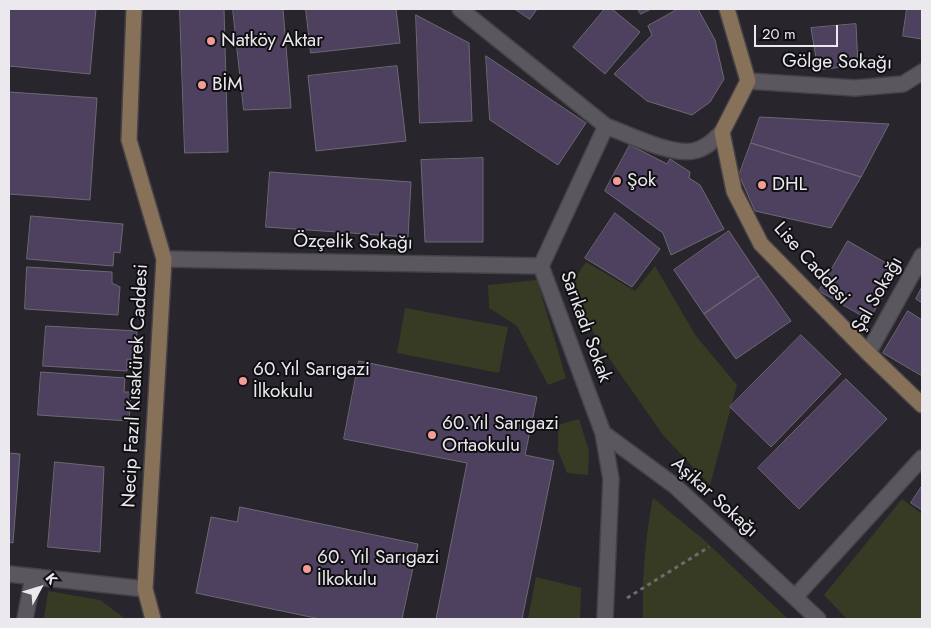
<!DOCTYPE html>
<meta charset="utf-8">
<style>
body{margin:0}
#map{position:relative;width:931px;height:628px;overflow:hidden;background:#28252c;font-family:Jost,sans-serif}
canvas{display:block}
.frame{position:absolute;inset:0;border:10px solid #ebe9ee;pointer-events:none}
.north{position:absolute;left:15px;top:563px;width:50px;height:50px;-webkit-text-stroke:4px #100f12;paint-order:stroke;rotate:51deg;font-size:14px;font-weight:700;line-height:20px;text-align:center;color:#ebe9ee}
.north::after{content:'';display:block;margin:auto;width:18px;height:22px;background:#ebe9ee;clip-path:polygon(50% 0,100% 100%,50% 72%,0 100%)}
.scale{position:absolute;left:754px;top:25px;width:84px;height:22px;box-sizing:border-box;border:2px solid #ebe9ee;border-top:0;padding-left:6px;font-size:15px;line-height:18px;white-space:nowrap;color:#ebe9ee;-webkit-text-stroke:4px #100f12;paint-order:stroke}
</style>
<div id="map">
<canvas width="931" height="628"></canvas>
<div class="frame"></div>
<div class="north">K</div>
<div class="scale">20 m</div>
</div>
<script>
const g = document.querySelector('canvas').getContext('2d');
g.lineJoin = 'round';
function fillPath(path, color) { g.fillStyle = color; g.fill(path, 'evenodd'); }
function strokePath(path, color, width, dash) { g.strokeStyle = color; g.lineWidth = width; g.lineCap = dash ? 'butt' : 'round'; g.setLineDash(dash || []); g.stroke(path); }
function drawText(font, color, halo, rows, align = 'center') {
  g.font = font + ' Jost,sans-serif'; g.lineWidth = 4; g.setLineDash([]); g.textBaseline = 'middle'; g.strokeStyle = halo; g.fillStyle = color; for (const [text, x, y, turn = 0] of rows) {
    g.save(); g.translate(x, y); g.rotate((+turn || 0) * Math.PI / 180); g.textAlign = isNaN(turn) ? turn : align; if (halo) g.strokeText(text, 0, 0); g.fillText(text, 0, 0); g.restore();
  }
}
fillPath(new Path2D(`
 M586 262 635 291 655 266 696 336 737 385 710 485 663 435 600 345 569 287Z
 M537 280 566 378 548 385 517 326 489 308 488 285Z
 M405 308 508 327 499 373 397 353Z
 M579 419 589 451 588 475 567 473 558 451V425Z
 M653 498 703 539 788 619H643C642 578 645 538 653 498Z
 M902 499 922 514V619H847L824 595Z
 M536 577 581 588 580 619H528Z
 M48 591 100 600 126 619H44Z`), '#373b24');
const building = new Path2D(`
 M9 9H96L90 74 9 66Z
 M180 9H224L228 152 185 153Z
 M233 9H283L291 108 244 110Z
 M306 9H396L400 43 311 53Z
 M515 9H537L530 19Z
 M605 9H612L640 32 605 74 573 47Z
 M638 9H651L641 14Z
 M678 9H698L715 40 724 79 710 102 692 115 647 101 614 74 652 35 648 26Z
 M907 9H922V39L903 36Z
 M416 15 469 43 472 121 420 123Z
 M856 24 858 65 818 70 811 28Z
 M486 56 586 123 558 165 490 120Z
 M397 66 406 141 316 151 308 76Z
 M9 92 97 98 90 200 9 194Z
 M760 117 889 124 861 177 751 143Z
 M751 143 861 177 831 228 755 211 739 175Z
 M630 145 667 164 670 159 690 172 689 178 700 185 724 229 671 255 663 233 605 191Z
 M483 158V242H425L421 160Z
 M270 172 411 182 408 237 266 227Z
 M615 213 660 249 632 287 585 258Z
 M31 216 123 224 120 253 114 252 113 266 27 259Z
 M729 231 759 276 704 314 674 270Z
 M848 241 898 270 869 320 819 291Z
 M27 267 112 272V283L120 287 118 315 25 309Z
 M759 276 791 321 736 359 704 314Z
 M922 287V303L916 299Z
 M908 311 922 320V376L883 353Z
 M46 326 137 331 135 360 127 359V371L43 366Z
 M801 335 841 374 771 447 730 407Z
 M359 361 537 397 525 455 554 461 522 619H436L467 463 344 439Z
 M41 372 125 378 124 392H131L129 421 38 415Z
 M846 379 887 419 799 509 758 468Z
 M9 453 20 454 13 543 9 542Z
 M55 462 104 467 100 552 48 547Z
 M922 486V510L911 503Z
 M240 507 418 544 402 619H320L196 593 211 517 237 522Z`);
fillPath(building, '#4e405f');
strokePath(building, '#6d6972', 1);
const street = new Path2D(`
 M460 9 606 126
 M748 81 855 88 903 84 922 72
 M164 259 541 266
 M868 353 922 256
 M603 433 675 486 818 619
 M9 574 145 589
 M795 597 922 458
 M25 619 33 577
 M605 619 611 479 603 433 541 266 606 126C627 134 670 155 693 151 705 149 713 141 722 132`);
const secondary = new Path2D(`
 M134 9 129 140 164 259 145 589 153 619
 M727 9 748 81 722 132 734 191 761 244 868 353 922 405`);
strokePath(street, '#454348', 18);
strokePath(secondary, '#454348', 18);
strokePath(new Path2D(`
 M627 598 709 547`), '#6d6a70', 3, [4, 4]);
strokePath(street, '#5a575f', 15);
strokePath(secondary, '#887159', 15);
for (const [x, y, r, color] of [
 [211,41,5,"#f59b98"],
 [202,85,5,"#f59b98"],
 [617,181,5,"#f59b98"],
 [762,185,5,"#f59b98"],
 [243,381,5,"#f59b98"],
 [432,435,5,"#f59b98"],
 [307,569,5,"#f59b98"]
]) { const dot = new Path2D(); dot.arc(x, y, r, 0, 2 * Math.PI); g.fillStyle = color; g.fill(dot); strokePath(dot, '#100f12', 2); }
drawText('19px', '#ebe9ee', '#100f12', [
 ["Natköy Aktar",221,41],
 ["BİM",212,85],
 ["Şok",627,181],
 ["DHL",772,185],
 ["60.Yıl Sarıgazi",253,370],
 ["İlkokulu",253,392],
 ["60.Yıl Sarıgazi",442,424],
 ["Ortaokulu",442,446],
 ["60. Yıl Sarıgazi",317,558],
 ["İlkokulu",317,580]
], 'left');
drawText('19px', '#ebe9ee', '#100f12', [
 ["Gölge Sokağı",837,63,1],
 ["Özçelik Sokağı",353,243,1],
 ["Lise Caddesi",811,264,48],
 ["Şal Sokağı",878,295,-61],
 ["Sarıkadı Sokak",585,327,70],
 ["Necip Fazıl Kısakürek Caddesi",136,386,-87],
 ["Aşikar Sokağı",714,498,42]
]);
</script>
